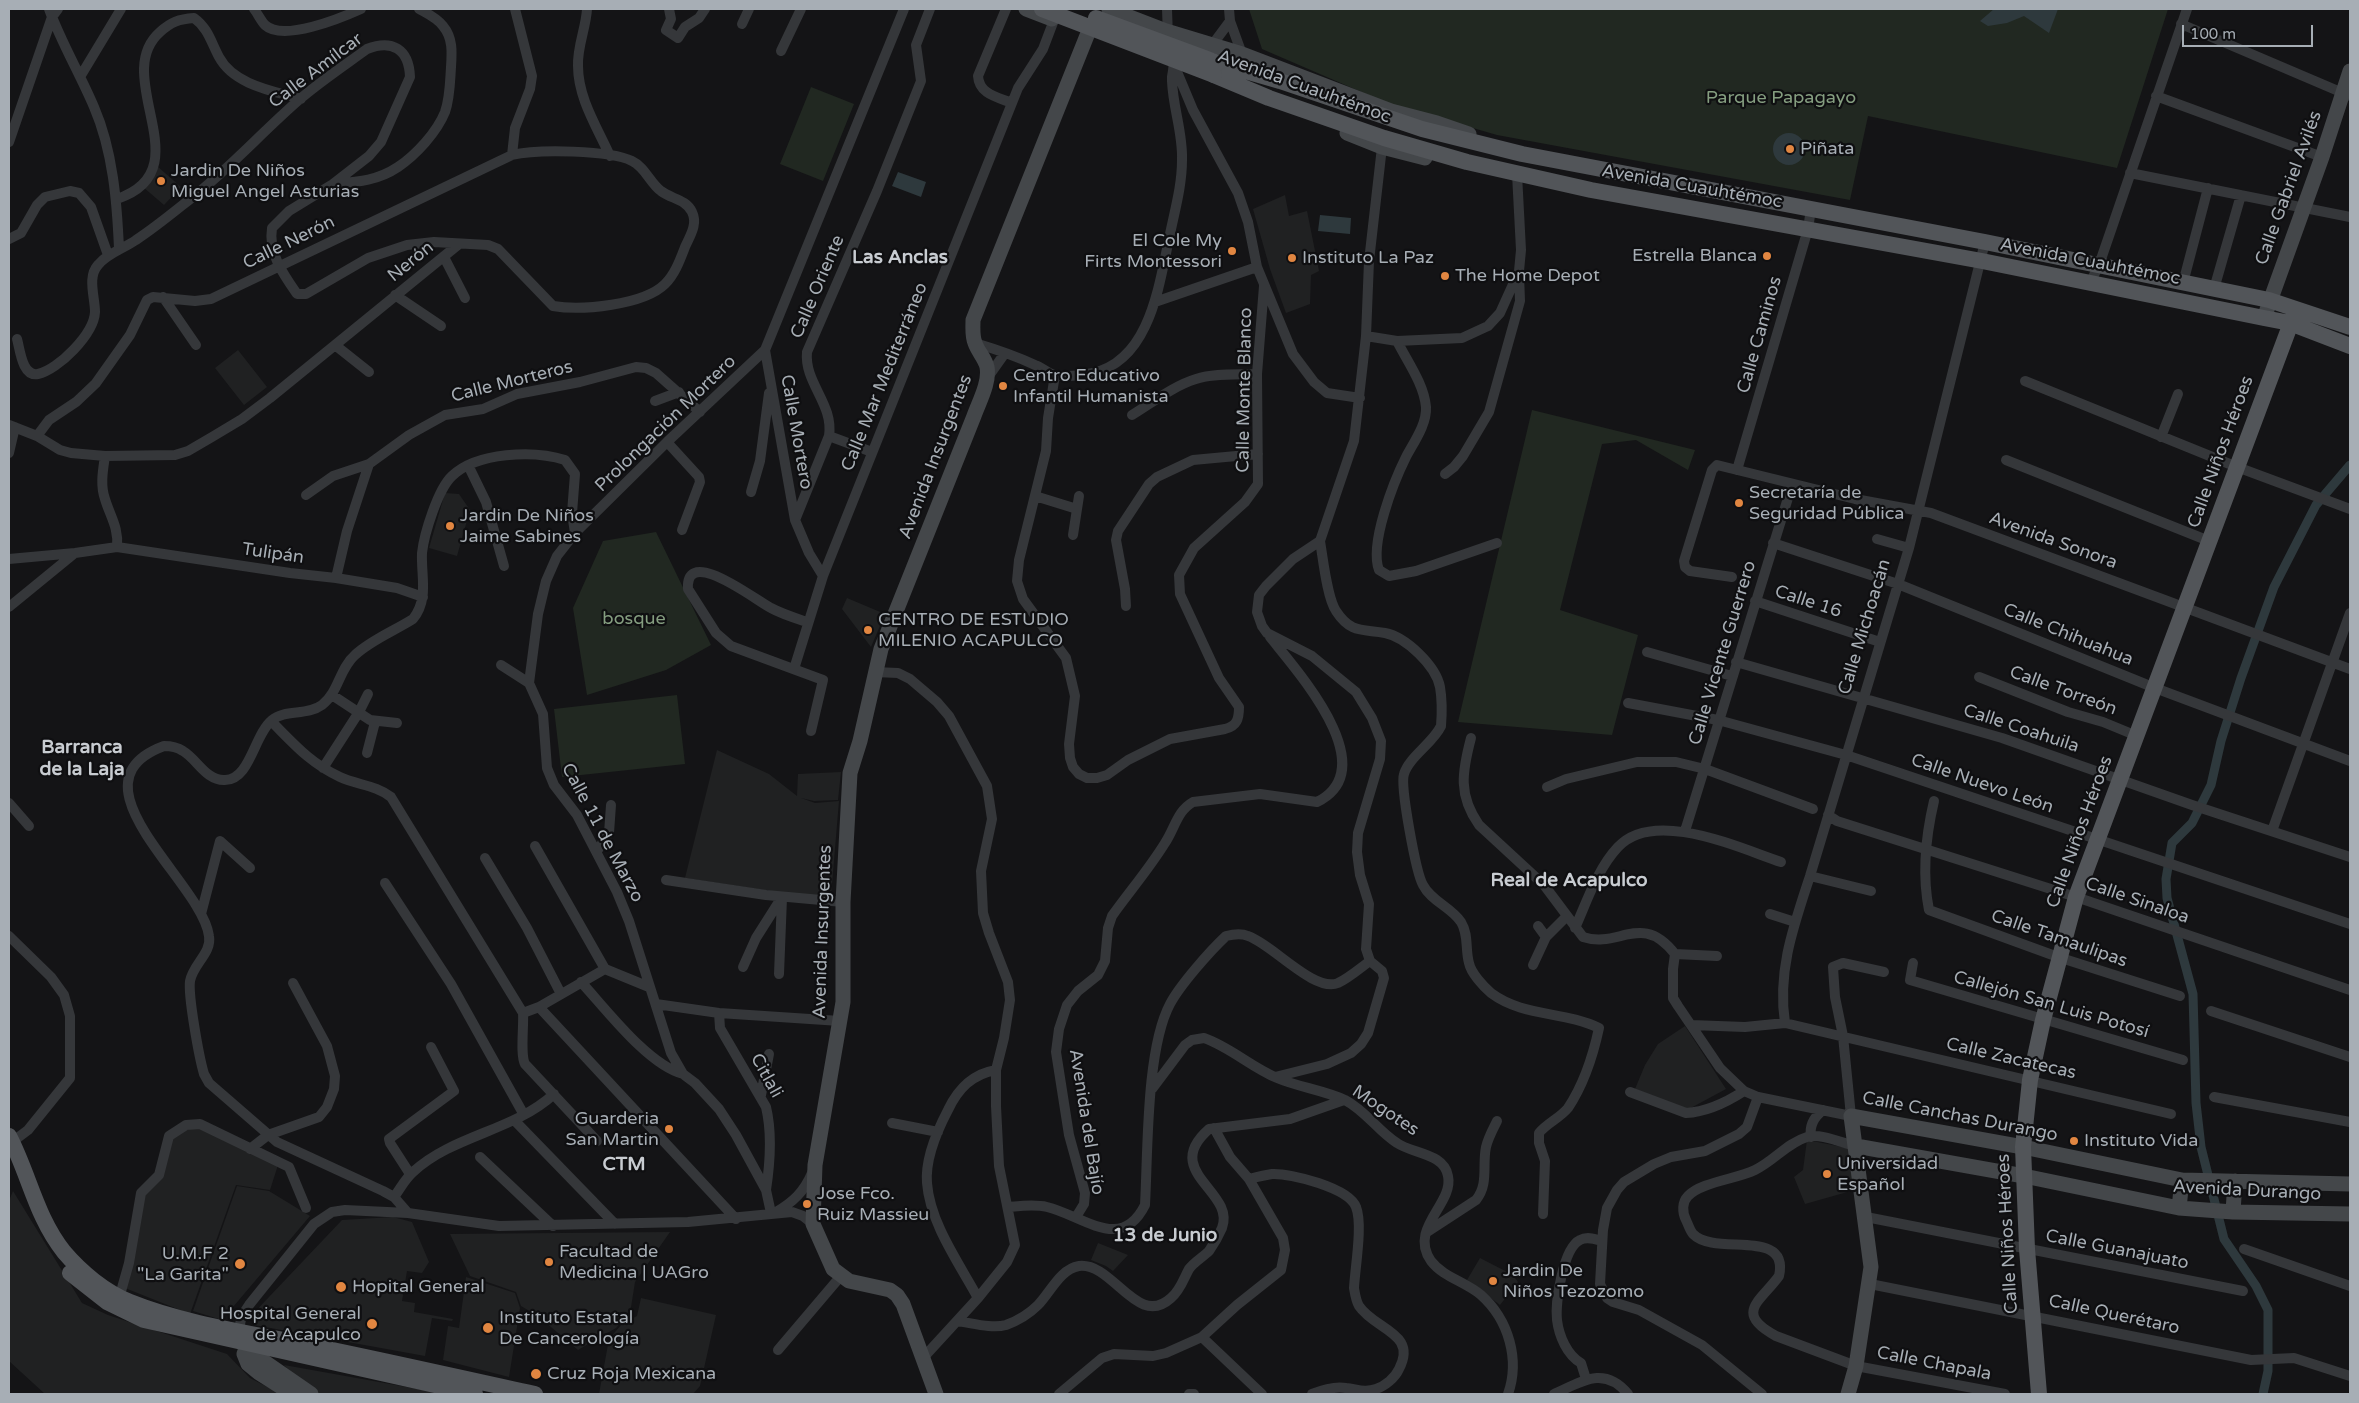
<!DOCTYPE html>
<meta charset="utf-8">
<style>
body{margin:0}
#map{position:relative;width:2359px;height:1403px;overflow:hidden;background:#141416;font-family:"Varela Round",sans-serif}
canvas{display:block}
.frame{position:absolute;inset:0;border:10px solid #a7aeb5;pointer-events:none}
.scale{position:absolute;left:2182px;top:25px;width:131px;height:22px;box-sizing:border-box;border:2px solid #a7aeb5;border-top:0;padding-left:6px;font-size:15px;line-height:18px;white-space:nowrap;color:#a7aeb5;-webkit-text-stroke:4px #0f0f11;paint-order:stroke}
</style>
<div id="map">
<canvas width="2359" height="1403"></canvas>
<div class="frame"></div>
<div class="scale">100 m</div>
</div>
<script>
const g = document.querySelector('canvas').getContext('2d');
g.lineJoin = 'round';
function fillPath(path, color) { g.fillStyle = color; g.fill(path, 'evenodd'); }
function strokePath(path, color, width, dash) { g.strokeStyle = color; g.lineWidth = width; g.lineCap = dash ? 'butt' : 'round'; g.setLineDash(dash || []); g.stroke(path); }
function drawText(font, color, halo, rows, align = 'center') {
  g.font = font + ' "Varela Round",sans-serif'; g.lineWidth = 4.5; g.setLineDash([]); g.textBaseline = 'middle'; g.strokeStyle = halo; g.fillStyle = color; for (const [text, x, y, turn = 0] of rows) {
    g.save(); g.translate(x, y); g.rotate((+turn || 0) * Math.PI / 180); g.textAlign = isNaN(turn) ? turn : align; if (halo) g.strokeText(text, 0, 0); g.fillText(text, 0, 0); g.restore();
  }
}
fillPath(new Path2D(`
 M157 166 181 187 164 205 143 187Z
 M1285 195 1289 216 1307 211 1319 271 1311 275 1310 304 1286 313 1270 269 1253 209Z
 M238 350 267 387 244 405 215 368Z
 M445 493 459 494 470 510 457 556 429 548Z
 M847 598 885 614 871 647 842 609Z
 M717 750 769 774 797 796 798 774 841 772 838 800 814 801 801 798 815 803 839 801 831 896H804L685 878Z
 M1685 1026 1726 1089 1687 1110 1635 1089 1645 1065 1658 1044Z
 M200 1125 278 1165 270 1190 236 1185 190 1314 125 1288 141 1194 160 1176 170 1136Z
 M1807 1140 1853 1149 1858 1189 1805 1204 1794 1177 1803 1170Z
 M237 1186 269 1191 310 1216 222 1320 193 1311Z
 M13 1191 82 1303 108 1315 227 1354 250 1378 281 1394H45L9 1361V1201Z
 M393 1217 412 1222 429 1262 422 1273 407 1271 402 1301 415 1303 414 1312 453 1319 452 1321 432 1318 425 1356 254 1325 250 1317 342 1220Z
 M670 1232 635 1282 629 1320 620 1323 616 1328 578 1350 538 1316 521 1306 516 1292 470 1276 450 1234Z
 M1098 1243 1128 1255 1113 1271 1106 1266 1091 1260Z
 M1480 1258 1513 1275 1518 1282 1500 1305 1467 1280Z
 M466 1277 515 1293 520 1308 509 1377 443 1360 448 1326 459 1328Z
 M641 1298 716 1315 700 1386 693 1394H599L609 1339 622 1324 637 1316Z
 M284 1365 446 1394H310Z`), '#202122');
fillPath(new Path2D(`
 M1249 9H2168L2117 168 1868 116 1850 200 1497 135 1387 103 1262 49Z
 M811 87 854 104 823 181 780 164Z
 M1532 410 1695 450 1688 470 1636 440 1602 444 1560 610 1638 635 1612 735 1458 722Z
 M656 532 711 645 666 670 587 695 573 608 603 541Z
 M677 695 685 764 562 777 554 709Z`), '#212821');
fillPath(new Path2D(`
 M1994 9H2058L2049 33 2024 16 2007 23 1988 26 1980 21Z
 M1773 149a16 16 0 1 1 32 0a16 16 0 1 1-32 0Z
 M898 172 926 182 921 197 892 186Z
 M1320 215 1351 218 1350 234 1318 231Z`), '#2e393d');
strokePath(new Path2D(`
 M2263 1394 2268 1371V1310L2256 1286 2224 1239 2201 1147 2196 1103 2193 994 2167 898 2166 879 2172 843 2192 823 2211 785 2221 741 2241 678 2274 587 2316 505 2350 465`), '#2e393d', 9);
strokePath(new Path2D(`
 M49 9C61 42 80 74 94 107 113 151 117 202 119 249
 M254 9C258 14 261 21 265 25 283 42 341 18 361 9
 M587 9C586 28 577 47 578 66 578 98 597 127 610 156
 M669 9 671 19 666 30 678 38 685 27 699 18 705 9
 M1006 9 978 76C979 94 997 97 1012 103
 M1167 9 1168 37
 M1229 9 1230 21 1242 54
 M742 24 749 9
 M2181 24 2350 96
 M1210 48 1230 21
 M781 51 801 9
 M1175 67 1193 110 1238 193 1248 222 1257 267 1293 354 1314 382 1327 393 1360 398
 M80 77 121 9
 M2156 96 2322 157
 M9 142 52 17 58 9
 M512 155 515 128 530 89 532 76 515 9
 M2130 173 2350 217
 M333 184C357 182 377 181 398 167 416 155 437 132 445 112 450 98 450 82 451 67 452 52 453 38 443 26 437 18 428 14 419 9
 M117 199C204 170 109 77 160 32 171 22 179 19 194 18 208 28 211 42 219 57 234 85 273 91 301 99
 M9 239 21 233 37 205 45 197 70 191 79 193 91 207 108 255
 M444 257 465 298
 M2090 283 2099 265 2187 9
 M2183 283 2208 188
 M2214 289 2241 195
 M395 295 441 326
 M163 297 196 345
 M1155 302 1257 267
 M1366 336 1397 341 1462 338 1488 326 1500 313 1519 271 1521 250 1517 174
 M17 339C20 349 22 377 38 374 58 370 94 334 95 312 95 297 87 277 98 265 108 253 123 249 136 240 156 227 175 211 194 196 231 167 264 130 300 99 321 81 345 65 367 49 392 39 409 49 410 77L381 142 369 156 333 184 289 211 272 228C268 253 283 274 297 294H306L368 258 407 245 434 242 488 245 498 249 553 306C581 311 644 305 665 284 675 274 680 260 685 247 690 236 698 224 692 212 686 199 671 199 661 191 650 183 645 167 632 161 610 150 537 149 512 155L211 299 195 301 153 297 147 300 130 335 96 383 76 402 49 420 37 436
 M1397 341C1407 361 1424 384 1426 407 1427 424 1414 442 1406 457 1394 481 1369 544 1379 570L1389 576 1416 571 1497 543
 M975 343C995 349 1016 356 1035 365 1042 367 1049 374 1055 375 1066 377 1083 375 1093 373 1150 360 1159 285 1169 239 1174 213 1182 187 1182 160 1183 133 1173 108 1172 81 1171 71 1176 69 1173 56
 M335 345 369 372
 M765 350 795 520 809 553 823 576
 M1055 375 1048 418 1046 451 1019 560 1017 581 1023 599 1066 658 1075 696 1069 744 1070 758 1073 767 1079 774 1087 778H1097L1107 775 1128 760 1170 739 1225 729C1237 726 1239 719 1239 707L1219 678 1180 594 1179 575 1194 548 1245 502 1258 484 1257 374 1264 286
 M988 377 1005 353
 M2025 381 2237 467 2350 509
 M655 401 679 392
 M1132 415C1152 403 1173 386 1196 379 1215 373 1237 375 1257 374
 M9 425 37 436 60 450 71 453 105 456 175 455 188 451 212 437 242 419 270 398 459 244
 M829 436 872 452
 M2161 437 2178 394
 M667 442 699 477 700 482 682 530
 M9 453 15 427
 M105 456C103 470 100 485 105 499 110 516 119 528 117 547
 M2006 460 2209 541
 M468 465 486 502 504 566
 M1737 470 1808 229 1811 209
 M1445 474 1454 467 1463 456 1489 412 1520 301 1519 274
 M751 492 760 461 769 393
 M306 495 333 476 369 464 409 435 445 415 483 409 517 394 580 382 636 367 646 368 656 373 700 412
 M1035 496 1077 509
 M795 520 829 436C834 404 804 383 807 352L877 191 921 81 916 45 930 9
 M1073 535 1079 496
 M1877 539 1909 548
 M1320 541C1323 558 1327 598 1336 611 1351 634 1363 629 1385 633 1406 637 1436 666 1440 687 1442 699 1442 714 1441 726 1433 743 1409 757 1404 774 1400 786 1416 873 1423 885 1431 901 1451 907 1461 922 1469 935 1465 949 1469 963 1471 973 1483 986 1491 993 1523 1017 1564 1011 1599 1028 1593 1056 1584 1084 1568 1108 1560 1118 1547 1123 1539 1133V1143L1545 1161 1543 1214
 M1773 543 1898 584 2155 688 2350 761
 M9 559 75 553 117 547 290 573 336 578 397 588 423 597
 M1732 577 1690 571 1685 567 1684 561 1712 470 1717 465 1855 499 1931 513 2350 669
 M336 578 347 531 369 464
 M1755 601 1880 642
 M1126 606 1125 589 1116 540 1118 531 1149 484 1157 477 1193 460 1258 454
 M9 607 75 553
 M807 622C795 618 782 614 771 608 758 602 685 544 688 589L716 633 731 646 823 680 811 731
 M1647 652 1732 676
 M1736 662 2002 738 2192 805 2350 857
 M501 665 529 683
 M794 669 823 576 1018 88 1043 49 1054 20
 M875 672 898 673 910 679 937 702 949 716 987 786 992 819 981 871 983 913 989 933 1008 982 1010 1000 1004 1038 996 1070V1106L999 1166 1015 1245 1007 1262 978 1298 923 1358
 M1979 677 2068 712 2103 722 2137 736
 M332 695 370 720 397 723
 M1628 703 1718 720 1846 755 2350 924
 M271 721C294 744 310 763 340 777 357 785 376 785 391 797L523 1013C524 1026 520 1055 525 1064L597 1141
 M1471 738C1462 772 1458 795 1479 825L1544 885 1583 937C1619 949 1642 911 1675 954L1673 969V998L1678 1006 1720 1068 1744 1091 1758 1097 1851 1116 1843 1036 1835 997 1833 967 1843 963 1884 972
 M367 753 375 722
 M323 768 359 712 368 694
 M1547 787 1566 779 1637 762H1676L1705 769 1813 809
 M1934 801C1926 835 1922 875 1929 910L2058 957 2180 996
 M9 803 29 826
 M1828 815 1837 821 2076 897 2350 990
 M1685 831 1792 485
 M2272 831 2350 613
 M535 846 605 969 649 987
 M597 851 609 833 611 805
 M485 858 527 928 561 994
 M1810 876 1871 891
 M666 880 766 895 843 902
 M385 883 451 984 524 1115
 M201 914 220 841 250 868
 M1770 914 1795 922
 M1538 926 1546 937
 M1575 928C1587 901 1598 868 1618 847 1654 808 1739 848 1781 862
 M9 936 51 977 64 995 70 1016V1078L28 1130 12 1142
 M1675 954 1717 956
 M1913 963 1910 980 2183 1060
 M1533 965 1546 937 1567 916
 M743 967 756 938 782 897
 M779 974 782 898
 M581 982C606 1009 648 1065 683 1074
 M656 1004 719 1013 840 1021
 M539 1007 736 1219
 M2211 1011 2350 1057
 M523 1013 539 1007 605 969
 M719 1013 720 1028 766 1107C772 1132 770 1164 766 1190
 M1785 1023C1777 971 1794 925 1810 876L1909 548 1985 242
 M1691 1025 1745 1027 1785 1023 2171 1114
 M1275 1077 1327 1064 1351 1053 1361 1044 1368 1033 1384 978 1382 971 1370 961 1366 949 1369 904 1360 875 1357 852 1358 833 1380 759 1381 741 1372 718 1356 692 1312 656 1267 633 1262 626 1257 612 1259 595 1266 586 1293 559 1320 541 1354 441 1366 336 1369 261 1382 147
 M1152 1089 1185 1045 1192 1040 1204 1038C1230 1047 1251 1067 1277 1078 1298 1087 1323 1090 1345 1100 1366 1111 1378 1131 1397 1143 1413 1154 1444 1153 1448 1176 1454 1204 1408 1228 1431 1261 1443 1277 1466 1282 1481 1295 1509 1320 1520 1360 1508 1394
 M1630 1092 1686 1113C1706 1112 1727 1102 1744 1091
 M761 1095 769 1054
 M1758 1097 1747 1127 1739 1134 1705 1151 1671 1157 1654 1164 1624 1182 1617 1190 1607 1208 1603 1230 1600 1284 1607 1298 1613 1302 1639 1310 1702 1345 1762 1394
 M2214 1097 2350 1122
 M515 1121 615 1224
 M892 1123 938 1132
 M1811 1137C1809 1125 1814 1117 1823 1110
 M1856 1146C1842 1143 1821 1133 1807 1137 1787 1143 1774 1161 1755 1170 1737 1179 1701 1182 1688 1196 1682 1202 1682 1212 1686 1220 1688 1224 1690 1231 1693 1234 1715 1257 1790 1227 1779 1276 1761 1301 1733 1313 1776 1336L1856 1366 2005 1394
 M250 1149 268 1135 319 1117 327 1107 334 1089 335 1076 327 1046 293 983
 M480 1157 553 1226
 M410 1174 390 1143 389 1139 454 1091 431 1047
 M1249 1179C1257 1177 1265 1175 1272 1174 1291 1173 1349 1188 1356 1207 1363 1224 1355 1268 1354 1288 1355 1294 1356 1301 1359 1306 1375 1330 1418 1333 1399 1369 1395 1378 1385 1386 1376 1389 1364 1393 1357 1389 1346 1388 1335 1386 1322 1390 1312 1394
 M394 1197C400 1189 405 1179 413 1172 453 1135 514 1131 554 1094
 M1008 1207C1021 1206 1034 1204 1047 1207 1084 1216 1121 1253 1145 1205 1148 1152 1146 1049 1170 1004 1180 985 1210 951 1226 936 1234 934 1241 933 1248 936 1271 943 1314 993 1338 983 1349 978 1360 968 1370 961
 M776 1212C793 1202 804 1192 812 1173
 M408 1213 394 1197 383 1191 277 1142 209 1083 204 1074C199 1057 188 996 190 981 193 964 212 953 209 936 202 882 64 783 164 746 171 746 177 747 183 751 197 759 206 781 225 780 250 780 254 735 272 720 285 709 307 716 322 705 339 692 339 669 355 655 371 640 394 631 413 619 429 599 421 577 422 553 424 534 438 489 452 476 477 452 534 450 565 460L575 474 572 513 575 533
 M771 1213 766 1190 736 1135 719 1109 695 1083 683 1074 671 1053 629 921 617 892 577 815 554 785 547 768 543 714 529 683 538 614 546 581 557 556 575 533 667 442 765 350 904 9
 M1076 1217 1084 1204 1085 1193 1069 1135 1056 1052 1059 1029 1067 1005 1078 991 1098 975 1105 961 1108 928 1112 916C1129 892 1149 869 1165 843 1175 828 1177 811 1193 802L1260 794 1317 802C1385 768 1297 671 1270 637
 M1866 1217 2243 1291
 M1427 1232 1476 1200C1489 1184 1482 1166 1486 1147 1488 1138 1493 1129 1497 1121
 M2244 1249 2350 1286
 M1870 1284 2251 1360 2294 1358 2350 1376
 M978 1298C959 1263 930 1223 927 1183 925 1159 937 1131 948 1110 958 1089 972 1074 996 1070
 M118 1302 129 1263 141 1193 159 1175 169 1136 186 1125 200 1124 289 1167 306 1208
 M957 1321C972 1323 992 1329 1006 1325 1017 1321 1030 1313 1038 1305 1050 1293 1060 1269 1079 1266 1113 1262 1137 1329 1171 1298 1180 1291 1184 1278 1189 1269 1194 1262 1203 1257 1209 1251 1214 1244 1219 1235 1222 1228 1236 1191 1160 1172 1209 1129L1290 1119 1344 1100
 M242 1335C237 1324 242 1315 249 1305L314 1224 332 1212 345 1210 408 1213 499 1226 688 1222 792 1212 803 1216 813 1224
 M1202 1337 1262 1394
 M778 1350 840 1277
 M1586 1379 1581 1363C1567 1355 1559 1336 1557 1320 1555 1303 1563 1248 1580 1240 1587 1236 1595 1239 1602 1241
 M1059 1394 1102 1358 1114 1354 1153 1356 1166 1353 1202 1337 1237 1305 1281 1270 1285 1250 1283 1238 1249 1179 1230 1157 1214 1128
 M1189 1394H1194
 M1554 1394C1581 1382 1604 1365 1628 1394`), '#35373a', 10);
strokePath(new Path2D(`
 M1026 9 1052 19
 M1109 9 1166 31 1242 54 1391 111 1437 123 1469 134
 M1347 133 1382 147 1425 158
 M2264 318 2322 157 2350 71
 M1856 1146 2024 1176 2179 1208 2233 1212 2350 1214
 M2179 1208 2182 1180
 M2233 1212 2235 1181
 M248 1345 256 1356 311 1394
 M247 1346 244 1354 248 1364 259 1373 292 1394
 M936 1394 903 1304 897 1295 890 1290 849 1281 833 1269 813 1224 815 1165 843 1002V902L850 773 860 741 881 649 974 416C979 402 990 382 987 367 985 358 978 352 975 343 972 336 973 328 973 320L1088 33
 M1848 1394 1856 1366 1871 1267 1851 1116 2023 1147 2182 1180 2350 1184`), '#44474a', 15);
strokePath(new Path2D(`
 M1218 63 1280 81 1422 129 1522 154 1985 242 2269 300 2350 327
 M1214 75 1269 98 1384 138 1467 162 1591 190 1982 261 2264 318 2290 323 2350 346
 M9 1136C29 1174 36 1217 64 1252 81 1272 105 1292 130 1302 184 1324 255 1334 313 1346 387 1361 461 1378 535 1394
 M70 1273 107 1302 144 1320 475 1394
 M2039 1394 2027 1249 2023 1147 2030 1080 2043 1020 2076 897 2294 315`), '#525559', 16);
strokePath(new Path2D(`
 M1042 9 1214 75
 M1096 18 1218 63`), '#525559', 16);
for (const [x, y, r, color] of [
 [1790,149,5,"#e18641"],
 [161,181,5,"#e18641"],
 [1232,251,5,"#e18641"],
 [1767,256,5,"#e18641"],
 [1292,258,5,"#e18641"],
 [1445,276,5,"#e18641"],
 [1003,386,5,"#e18641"],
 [1739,503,5,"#e18641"],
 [450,526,5,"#e18641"],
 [868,630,5,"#e18641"],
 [669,1129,5,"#e18641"],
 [2074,1141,5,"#e18641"],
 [1827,1174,5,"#e18641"],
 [807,1204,5,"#e18641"],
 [549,1262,5,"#e18641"],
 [240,1264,6,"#e18641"],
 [1493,1281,5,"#e18641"],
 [341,1287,6,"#e18641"],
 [372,1324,6,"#e18641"],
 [488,1328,6,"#e18641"],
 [536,1374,6,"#e18641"]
]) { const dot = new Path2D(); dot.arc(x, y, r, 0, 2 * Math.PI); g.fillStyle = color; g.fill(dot); strokePath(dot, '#0f0f11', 2); }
drawText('18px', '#a7aeb5', '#0f0f11', [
 ["Calle Amílcar",316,71,-37],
 ["Avenida Cuauhtémoc",1304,87,20],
 ["Avenida Cuauhtémoc",1692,187,10],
 ["Calle Gabriel Avilés",2289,188,-70],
 ["Calle Nerón",289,243,-26],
 ["Nerón",411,262,-39],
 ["Avenida Cuauhtémoc",2090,262,11],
 ["Calle Oriente",818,287,-67],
 ["Calle Caminos",1760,335,-74],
 ["Calle Mar Mediterráneo",885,377,-68],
 ["Calle Morteros",512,382,-14],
 ["Calle Monte Blanco",1245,390,-89],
 ["Prolongación Mortero",666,424,-44],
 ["Calle Mortero",796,432,80],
 ["Calle Niños Héroes",2221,452,-70],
 ["Avenida Insurgentes",936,457,-69],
 ["Avenida Sonora",2053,541,20],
 ["Tulipán",273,554,8],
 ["Calle 16",1808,602,18],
 ["Calle Michoacán",1865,627,-73],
 ["Calle Chihuahua",2068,635,22],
 ["Calle Vicente Guerrero",1723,653,-73],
 ["Calle Torreón",2063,691,20],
 ["Calle Coahuila",2021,729,18],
 ["Calle Nuevo León",1982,784,19],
 ["Calle Niños Héroes",2080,832,-70],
 ["Calle 11 de Marzo",602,833,62],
 ["Calle Sinaloa",2137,901,19],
 ["Avenida Insurgentes",823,932,-88],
 ["Calle Tamaulipas",2059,939,19],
 ["Callejón San Luis Potosí",2051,1005,16],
 ["Calle Zacatecas",2011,1059,13],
 ["Citlali",766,1076,61],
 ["Mogotes",1385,1111,34],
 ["Calle Canchas Durango",1960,1117,11],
 ["Avenida del Bajío",1086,1122,81],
 ["Avenida Durango",2247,1191,3],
 ["Calle Niños Héroes",2008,1234,-93],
 ["Calle Guanajuato",2117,1250,11],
 ["Calle Querétaro",2114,1315,12],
 ["Calle Chapala",1934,1364,11]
]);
drawText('18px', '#859e80', '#0f0f11', [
 ["Parque Papagayo",1781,98],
 ["bosque",634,619]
]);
drawText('18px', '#a7aeb5', '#0f0f11', [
 ["Piñata",1800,149],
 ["Jardin De Niños",171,171],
 ["Miguel Angel Asturias",171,192],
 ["El Cole My",1222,241,"right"],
 ["Firts Montessori",1222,262,"right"],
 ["Estrella Blanca",1757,256,"right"],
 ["Instituto La Paz",1302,258],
 ["The Home Depot",1455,276],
 ["Centro Educativo",1013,376],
 ["Infantil Humanista",1013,397],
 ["Secretaría de",1749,493],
 ["Seguridad Pública",1749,514],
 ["Jardin De Niños",460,516],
 ["Jaime Sabines",460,537],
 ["CENTRO DE ESTUDIO",878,620],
 ["MILENIO ACAPULCO",878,641],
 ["Guarderia",659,1119,"right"],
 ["San Martin",659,1140,"right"],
 ["Instituto Vida",2084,1141],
 ["Universidad",1837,1164],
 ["Español",1837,1185],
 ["Jose Fco.",817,1194],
 ["Ruiz Massieu",817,1215],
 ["Facultad de",559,1252],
 ["Medicina | UAGro",559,1273],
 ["U.M.F 2",229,1254,"right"],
 ["\"La Garita\"",229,1275,"right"],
 ["Jardin De",1503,1271],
 ["Niños Tezozomo",1503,1292],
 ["Hopital General",352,1287],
 ["Hospital General",361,1314,"right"],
 ["de Acapulco",361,1335,"right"],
 ["Instituto Estatal",499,1318],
 ["De Cancerología",499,1339],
 ["Cruz Roja Mexicana",547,1374]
], 'left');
drawText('bold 19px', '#c8ccd1', '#0f0f11', [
 ["Las Anclas",900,258],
 ["Barranca",82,748],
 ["de la Laja",82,770],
 ["Real de Acapulco",1569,881],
 ["CTM",624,1165],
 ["13 de Junio",1165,1236]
]);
</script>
